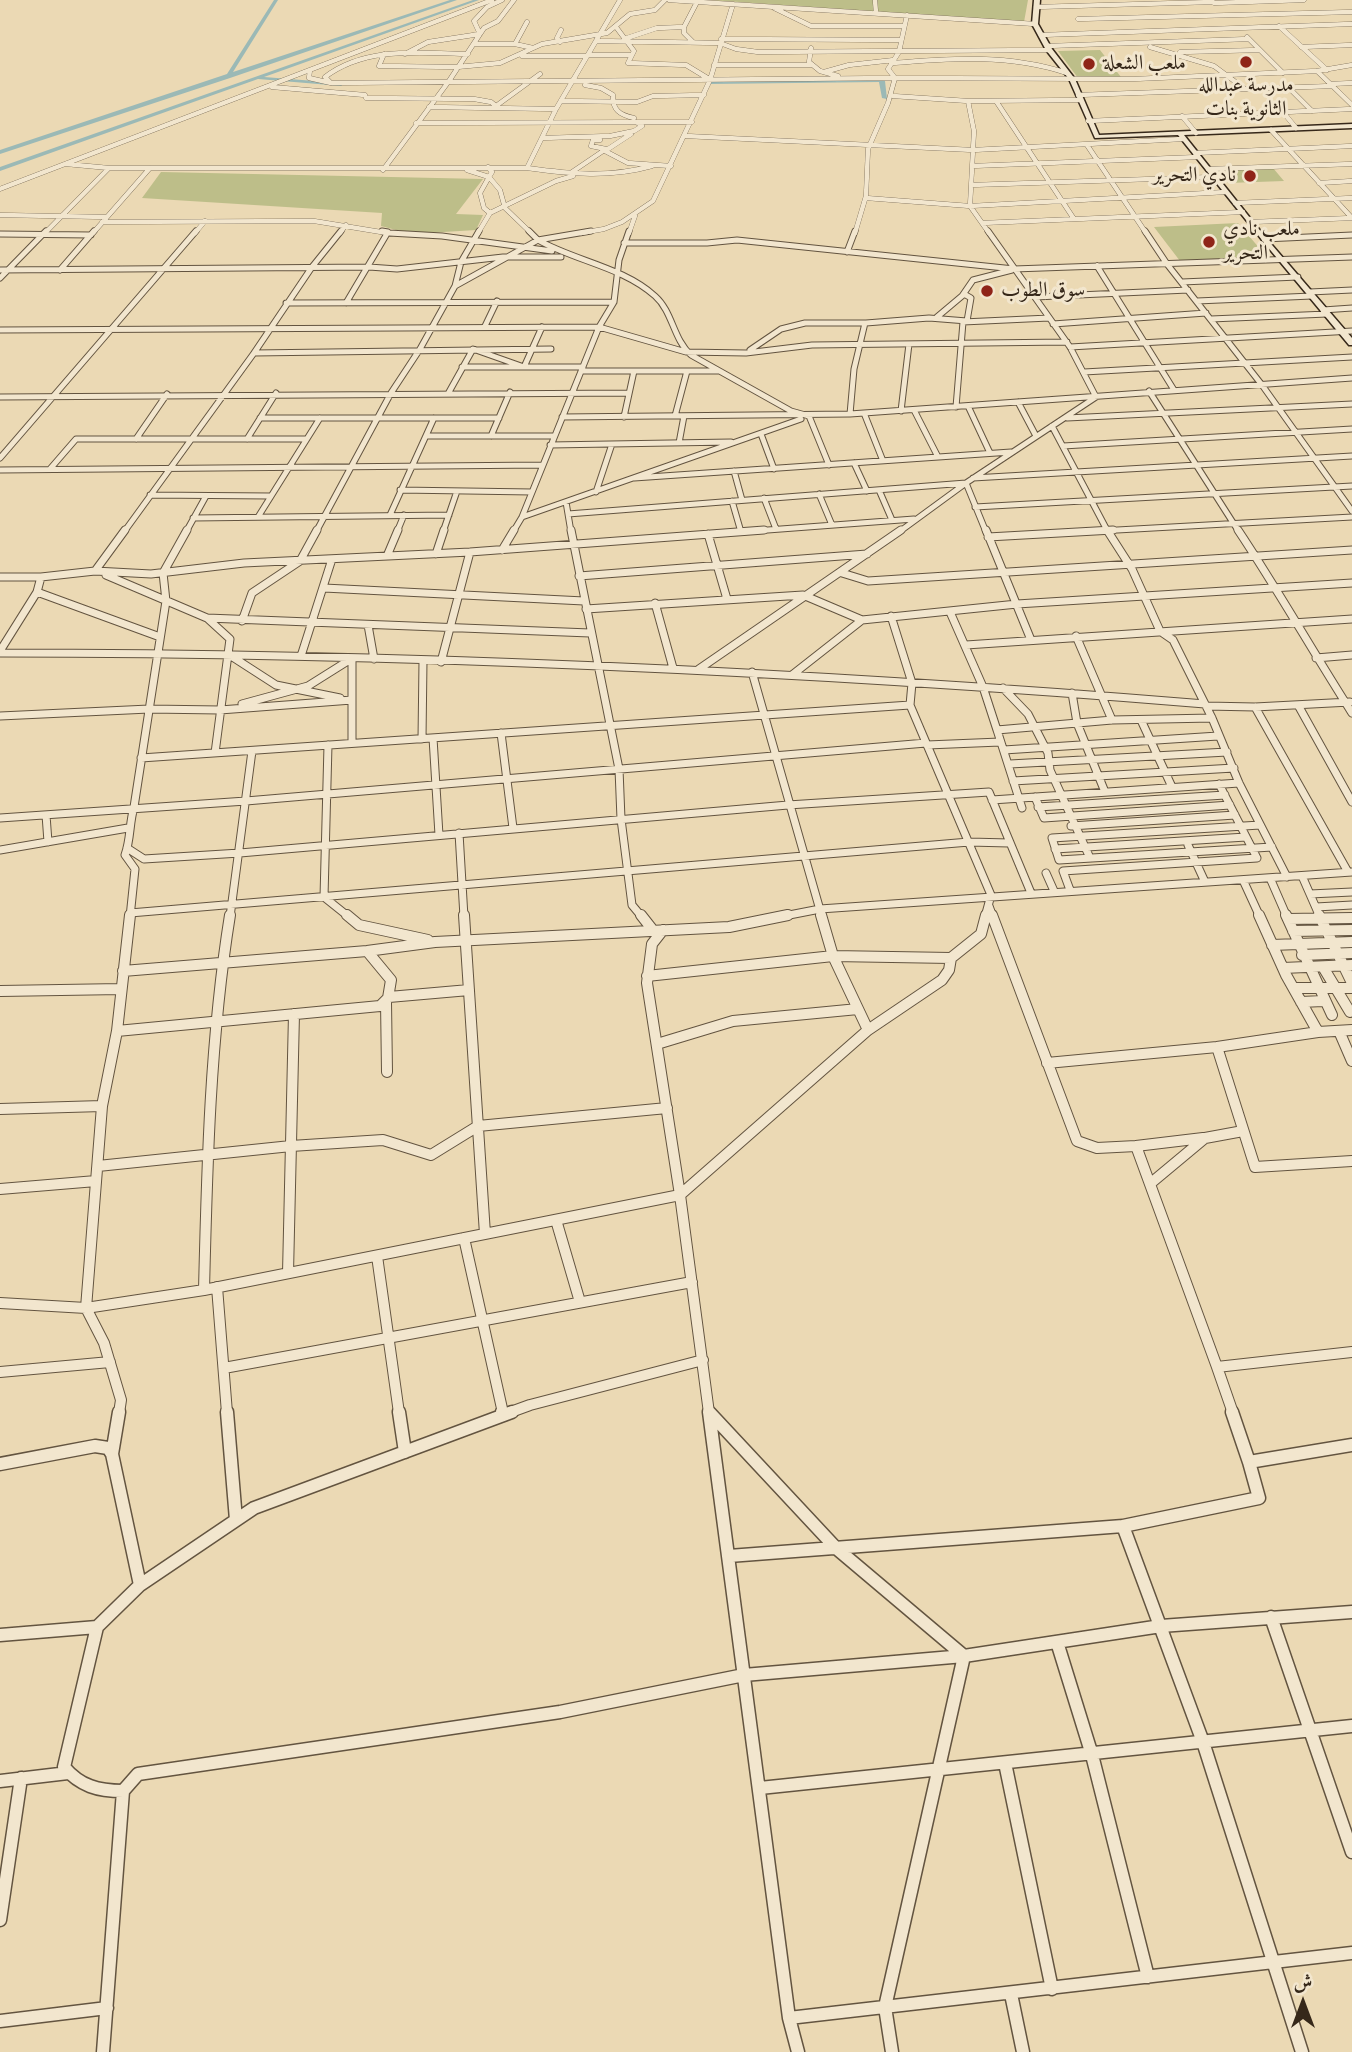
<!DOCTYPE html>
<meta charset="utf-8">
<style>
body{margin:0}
#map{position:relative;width:1352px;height:2052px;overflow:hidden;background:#ebd9b4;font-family:Alegreya,Amiri,serif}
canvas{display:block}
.north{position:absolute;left:1268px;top:1968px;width:70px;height:70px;-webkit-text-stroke:5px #f2e6ce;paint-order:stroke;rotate:0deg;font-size:19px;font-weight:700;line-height:28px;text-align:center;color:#36281a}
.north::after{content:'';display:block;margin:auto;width:24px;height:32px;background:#36281a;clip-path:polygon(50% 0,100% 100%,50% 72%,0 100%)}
</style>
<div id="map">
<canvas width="1352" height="2052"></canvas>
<div class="north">ش</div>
</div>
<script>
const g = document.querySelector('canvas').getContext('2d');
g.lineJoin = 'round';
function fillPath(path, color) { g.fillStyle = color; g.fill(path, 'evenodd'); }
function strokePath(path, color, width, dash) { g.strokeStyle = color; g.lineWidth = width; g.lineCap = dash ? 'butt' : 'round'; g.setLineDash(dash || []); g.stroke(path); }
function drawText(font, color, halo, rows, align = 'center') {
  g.font = font + ' Alegreya,Amiri,serif'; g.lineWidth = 6; g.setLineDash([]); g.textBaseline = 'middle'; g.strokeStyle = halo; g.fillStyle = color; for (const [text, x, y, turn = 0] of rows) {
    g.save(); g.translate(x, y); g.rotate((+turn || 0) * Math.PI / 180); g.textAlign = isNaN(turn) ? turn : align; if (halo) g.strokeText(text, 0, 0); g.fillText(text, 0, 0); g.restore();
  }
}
fillPath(new Path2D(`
 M710 0H1028L1024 22Z
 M1100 50 1121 77 1078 78 1058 51Z
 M1273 168 1284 181 1228 183 1217 170Z
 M161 172 483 179 456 214 483 215 476 230 411 234 381 226 382 213 142 198Z
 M1238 223 1266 256 1180 261 1154 227Z`), '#bdbe89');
fillPath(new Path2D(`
 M274 0H278L233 72 450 0H457L230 78 0 154V150L227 74Z
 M473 0H479L264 77 340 83 342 86 258 79 0 171V167Z
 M879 78 885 81 887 99 882 98 879 82 710 84 707 82 710 80Z`), '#9bb9b6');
const streetFar4 = new Path2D(`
 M669 0 1035 24
 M875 0 876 13
 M1214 3 1304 0
 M1036 7 1213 2
 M774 8 811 26H904
 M1078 19 1352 12
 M1279 26 1327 70
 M616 27 634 51 628 63 686 65 709 79
 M1041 35 1351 24
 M1247 37 1283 73
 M624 39 657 28 684 27
 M721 39 901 40
 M596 41 720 43 736 49 758 52 1049 50
 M560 42 557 38 561 30
 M693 42 684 33V27L697 2
 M474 44H515L533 48
 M515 44 527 22
 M1047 46 1249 39
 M1150 47 1214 66 1245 89
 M1301 47 1352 45
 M811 48 809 62 820 71 838 76
 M1180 52 1260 50
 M384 54 379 66 457 67 500 63 542 44 607 33 630 14 655 10 665 0
 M405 54 428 42 480 34 474 21 487 7 502 0
 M588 55H630
 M522 56H587
 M892 63C952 58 1009 54 1067 73
 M714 65H812
 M310 70 309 78 331 83 895 78 888 69 899 52 907 15
 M1317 71 1352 105
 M824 72 849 65 894 60
 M331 83 325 77C366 46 419 53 468 54
 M1330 84 1352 83
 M585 85 601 88 613 95C612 110 620 115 634 118
 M272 87 365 95 366 98 474 99 491 102 496 106 540 74
 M1288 87 1312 111
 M1078 95 1332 86
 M893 96 968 101
 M561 101 637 102 653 96 704 95
 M996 101 1074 219
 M429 107 556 109
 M1283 112 1296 128
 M1182 116 1196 133
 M1088 121 1352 109
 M416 123 692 122
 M1271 130 1352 218
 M631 134 605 151 628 163 671 166
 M686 136 973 150 1183 139
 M542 138 610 136 634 131 642 126 636 122
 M1087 145 1146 233
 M1195 153 1352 146
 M66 164 109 168H527C571 174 609 178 652 166
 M972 166 1198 157
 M488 167 492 172 489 177 500 190 505 208 531 233
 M527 168 556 109 620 0
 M1208 169 1352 164
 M383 170 449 81 484 28 498 21 514 0
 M467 170 489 177 480 193 484 208 490 213 556 181 573 176
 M572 172 606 149 591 146 593 140H600
 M1319 183 1352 181
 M971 185 1213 177
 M0 189 492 0
 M866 198 970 206 1226 192
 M1235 203 1352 198
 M0 215 107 217
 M102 222 314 221 387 233
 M1251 222 1352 218
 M982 223 1243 212
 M45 233 109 168
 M93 233 150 168
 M195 233 205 221
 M340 233 346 225
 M478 233 490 213
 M581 233 604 229 622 222 653 201 710 80 733 4
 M629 233 635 216
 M855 233 866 196 868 149 888 103 895 78 1134 79 1317 71 1352 65
 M989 233 970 206 974 131 968 101 1080 100`);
const streetFar3 = new Path2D(`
 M529 231 538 240 591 231
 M1145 231 1167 264 1262 385 1352 511
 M389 233 442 236 552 251
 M0 234 91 235
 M1264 239 1352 235
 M624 243H707L737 240 1014 269 1352 257
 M847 252 855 231
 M1097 266 1174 390
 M0 270 369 267 397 269 503 257H561
 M60 270 94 231
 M0 278 46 231
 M1182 282 1298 277
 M455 286 461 262 479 231
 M1310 292 1352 290
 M1035 297 1188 290
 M1197 301 1312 296
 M286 303 614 302
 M346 303 388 232 382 231
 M1323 310 1352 308
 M937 317 962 296 973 280 1012 270
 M1211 319 1327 314
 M1053 324 1206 313
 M485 326 497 301
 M0 330 599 327 686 352 746 353 812 345 1067 342
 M1070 347 1352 331
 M750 350 781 329 805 323H866L929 318 967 321 971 298 964 294
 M254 353 551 349
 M462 367H583
 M582 371H719
 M1084 372 1352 357
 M1149 391 1239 532
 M449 392 473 349 524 367 542 327
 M0 397 629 393
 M1018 402 1036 436
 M968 406 990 453
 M956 407 963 322 1049 318
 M914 410 938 457
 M901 411 909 344
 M864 413 883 461
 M850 414 854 369 865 323
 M675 416 687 371
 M809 416 829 465
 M562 417 850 414 1352 378
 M624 417 634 371
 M260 418H499
 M1067 418 1352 404
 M1052 426 1108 532
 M761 434 774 469
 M426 436H554
 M491 436 510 392
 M136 439 167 394
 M247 439 276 393
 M679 443 684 416
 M550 445 731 442
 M1063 446 1352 429
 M0 458 196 231
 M854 463 867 491
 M50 469 76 439H306
 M0 470 542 465
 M734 471 742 500
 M634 478 1011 452
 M973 478 1352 456
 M400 490 532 492
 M879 490 892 520
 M596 492 612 444
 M819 494 832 525
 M150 495 270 496
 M764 498 776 529
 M732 501 741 532
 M566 502 571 532
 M975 507 1352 486
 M568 514 966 483 986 532
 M390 515 434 418
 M258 517 320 418
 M522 517 801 419
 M193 518 449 515
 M124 532 254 353 312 267 341 231
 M186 532 206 496
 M316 532 391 393 420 349 455 286 538 240C575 261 623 267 655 296 673 312 673 339 691 355L791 411 809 416
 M397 532 404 515
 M443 532 457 491
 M513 532 522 517 599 327 614 302 619 260 629 231
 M741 532 914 519
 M899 532 966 483 1096 397 1070 347 988 231
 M1081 532 1352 517`);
const streetFar2 = new Path2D(`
 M571 530 619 769 621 819 632 905 642 917
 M986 530 1031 640
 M1107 530 1132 569 1160 631 1173 640 1212 718 1239 783 1287 877
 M1238 530C1278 590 1313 652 1352 713
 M708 534 727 599
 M988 537 1113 530
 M502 550 514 530
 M436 554 444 530
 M387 556 398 530
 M95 571 125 530
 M842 573 868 581 1352 550
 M106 575 207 618 590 633
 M579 576 867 554
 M0 577H41L95 571 151 574 244 563 470 552 764 530
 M324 588 584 601
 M37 592 160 637
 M655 603 673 668
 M586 609 803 595 862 620 1017 604 1352 583
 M950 612 983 687 997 730 1112 720 1212 718
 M891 616 912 683 910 705 991 895 985 917
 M207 618 230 639 215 753
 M242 621 252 593 300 561 317 530
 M368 625 374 659
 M1076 636 1112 720
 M966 645 1352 619
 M0 651 37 592 41 577
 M0 653C402 653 804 671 1205 704
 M228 654 276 685 340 698
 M301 656 332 559
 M352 658V743
 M1316 658 1352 655
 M441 662 470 552
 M699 669 901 530
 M752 672 822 917
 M792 675 862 620
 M1003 688 1028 714 1048 753 1050 770 1090 858
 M1072 693 1077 723 1105 792
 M242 704 308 686 351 659
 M1298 705 1352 802
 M1206 706 1255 707 1350 702
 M1255 707 1348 872
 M0 716 149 709 220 710 352 700
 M1141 720 1172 787
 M997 730 1022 808
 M501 733 513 828
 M433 738 439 835
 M422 739 423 661
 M328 745 324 897 349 917
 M927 745 1000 742
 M1004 750 1218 736
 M141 758 910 705
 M1010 764 1227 752
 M1013 781 1234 768
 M1035 797 1044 818 1230 805
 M992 800 1239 783
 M1038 807 1225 795
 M46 815 48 842
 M0 818 246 801 926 743
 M1260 825 1052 838 1059 860 1272 847
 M1071 826 1235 815
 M459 833 464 917
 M1188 845 1205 882
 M127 848 144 859 240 853 788 805 989 792 1031 893
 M1055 849 1246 837
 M0 850 128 828
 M1046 873 1054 891
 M1302 876 1320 917
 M1270 878 1287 917
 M1243 880 1260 917
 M1070 890 1063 871 1257 858 1219 784
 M1310 894 1352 892
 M989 906 993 917
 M1316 907 1352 905
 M130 913 969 842 1009 843
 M130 917 135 869 125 855C131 838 129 824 134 807L166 601 163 573 187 530
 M230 917 252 751
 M779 917 820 909 1352 872`);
const streetFar1 = new Path2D(`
 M347 915 359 925 428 940
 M464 915 485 1234
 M641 915 652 929
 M821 915 833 956 868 1030
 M992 915 1077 1141 1097 1148 1136 1146 1217 1367
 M1259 915 1286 975 1318 1032 1352 1030
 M1286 915 1332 1015
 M1319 915 1352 983
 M1288 919 1352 918
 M663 930 652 944 647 983 680 1195 709 1413
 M1293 931 1352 930
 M1272 945 1352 942
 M1302 955 1352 953
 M1323 967 1350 1012
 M1283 968 1352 965
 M123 971 367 951 435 942 729 927 788 915
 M647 976 833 956 951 958
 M1295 988H1352
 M0 991 121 989
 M389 997 469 990
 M386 1002 387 1072
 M1301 1002 1323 1001
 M117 1031 380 1006 388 998 391 980 367 951
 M1339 1031 1352 1061
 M1318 1032 1217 1047 1255 1167 1352 1161
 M657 1044 733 1021 858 1009
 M1047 1063 1217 1047
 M0 1109 102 1106
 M1136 1146 1203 1138
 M98 1166 291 1146 383 1140 431 1155 478 1126 667 1108
 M1151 1183 1205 1138 1243 1131
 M0 1189 96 1181
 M556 1220 580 1302
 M464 1238 503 1413
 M377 1256 399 1413
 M288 1273 294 1014
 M217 1287 227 1413
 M204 1290C207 1165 210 1039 230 915
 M0 1303 86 1308 204 1290 680 1195 868 1030 942 980 949 970 951 958 981 934 986 915
 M224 1368 692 1282
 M0 1372 110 1362
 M119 1413 121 1400 104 1343 86 1308 102 1106 117 1031 130 915
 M508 1413 530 1405 703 1360
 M1233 1413 1217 1367 1352 1352`);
const street = new Path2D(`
 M227 1412 236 1520
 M399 1412 405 1452
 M502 1412 503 1415
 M709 1412 789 2018 798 2052
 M1232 1412 1249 1462
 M710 1413 836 1548 964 1656 885 2007 892 2052
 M112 1454 119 1412
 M0 1464 95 1446 108 1448 112 1454 140 1585
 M729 1556 1123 1526
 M1271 1617 1352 1852
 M97 1627 64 1767C80 1786 98 1791 123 1791L103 2052
 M0 1635 97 1627 140 1585 254 1508 512 1412
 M1057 1642 1092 1755 1148 1977
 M1005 1763 1052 1989
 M0 1781 68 1773
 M760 1788 1352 1726
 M123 1791 138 1774 560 1712 744 1675 964 1656 1161 1626 1352 1612
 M0 1920 21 1778
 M1011 1994 1023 2052
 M789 2018 1352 1953
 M0 2021 107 2008
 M1302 2052 1203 1742 1123 1526 1259 1498 1249 1462 1352 1445`);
const secondary = new Path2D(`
 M1034 0H1040L1038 24 1052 49 1075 79 1099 135 1352 124V128L1184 135 1266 238 1352 338V345H1349L1262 240 1178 135 1095 138 1069 79 1046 50 1032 24Z`);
strokePath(streetFar4, '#635440', 5);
strokePath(streetFar3, '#635440', 7);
strokePath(streetFar2, '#635440', 9);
strokePath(streetFar1, '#635440', 12);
strokePath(street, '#635440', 15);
strokePath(secondary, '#36281a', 3);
strokePath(streetFar4, '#f2e6ce', 4.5);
strokePath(streetFar3, '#f2e6ce', 5);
strokePath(streetFar2, '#f2e6ce', 7);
strokePath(streetFar1, '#f2e6ce', 10);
strokePath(street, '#f2e6ce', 12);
fillPath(secondary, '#f2e6ce');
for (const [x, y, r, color] of [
 [1246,62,7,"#8f2418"],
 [1089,64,7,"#8f2418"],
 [1250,176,7,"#8f2418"],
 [1209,242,7,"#8f2418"],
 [987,291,7,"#8f2418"]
]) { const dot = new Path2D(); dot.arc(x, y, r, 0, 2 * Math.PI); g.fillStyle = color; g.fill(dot); strokePath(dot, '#f2e6ce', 2.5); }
drawText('21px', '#36281a', '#f2e6ce', [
 ["ملعب الشعلة",1103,64],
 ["مدرسة عبدالله",1246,86,"center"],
 ["الثانوية بنات",1246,110,"center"],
 ["نادي التحرير",1236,176,"right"],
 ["ملعب نادي",1223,230],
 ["التحرير",1223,254],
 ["سوق الطوب",1001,291]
], 'left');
</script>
